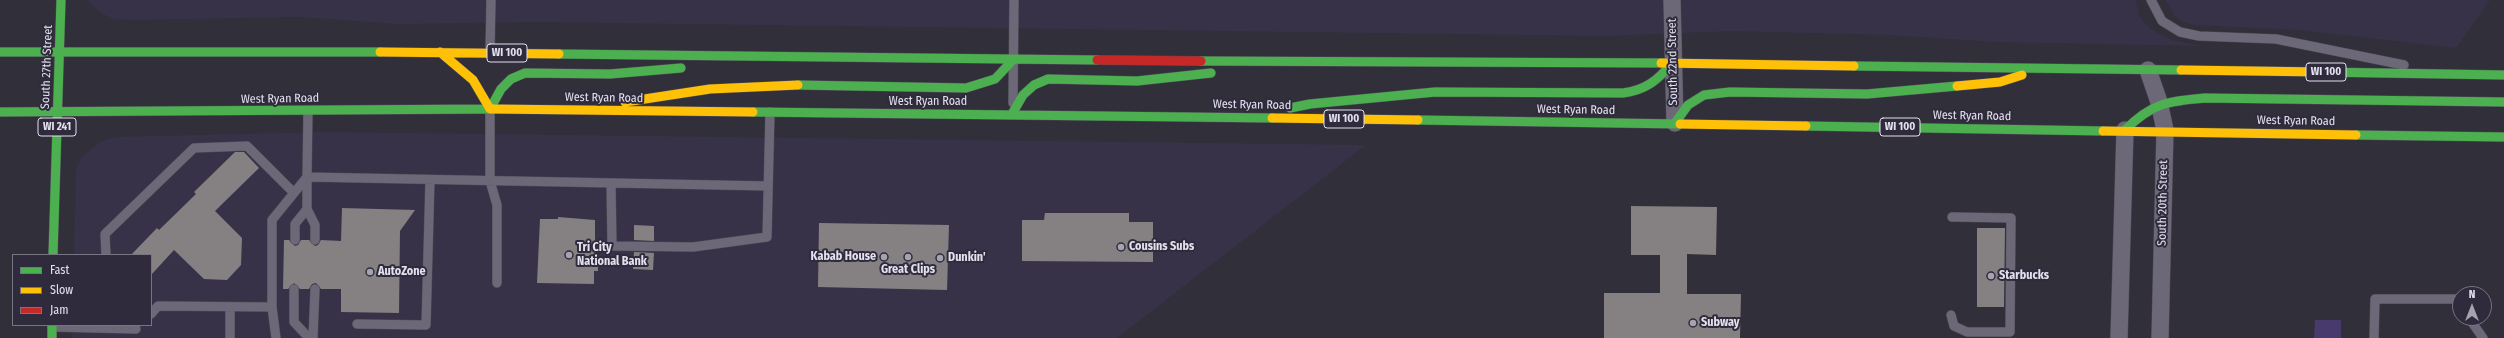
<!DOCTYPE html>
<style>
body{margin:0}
#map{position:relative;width:2504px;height:338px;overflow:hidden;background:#312f39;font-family:"Fira Sans Condensed",sans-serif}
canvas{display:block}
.legend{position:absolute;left:12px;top:254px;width:140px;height:72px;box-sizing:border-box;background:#2f2b3d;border:1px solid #777484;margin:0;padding:5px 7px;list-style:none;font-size:12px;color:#e4e1ee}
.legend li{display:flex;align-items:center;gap:8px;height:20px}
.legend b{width:20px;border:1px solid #777484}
.north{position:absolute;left:2452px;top:286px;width:40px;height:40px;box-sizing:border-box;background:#2f2b3d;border:1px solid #777484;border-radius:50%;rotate:0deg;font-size:11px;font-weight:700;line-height:16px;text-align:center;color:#e4e1ee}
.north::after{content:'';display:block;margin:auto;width:14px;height:18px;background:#a5a3af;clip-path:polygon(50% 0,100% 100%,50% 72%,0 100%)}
</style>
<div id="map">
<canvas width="2504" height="338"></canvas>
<ul class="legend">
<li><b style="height:5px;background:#4caf50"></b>Fast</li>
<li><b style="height:5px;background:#ffc107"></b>Slow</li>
<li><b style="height:5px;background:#c62828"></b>Jam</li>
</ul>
<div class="north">N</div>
</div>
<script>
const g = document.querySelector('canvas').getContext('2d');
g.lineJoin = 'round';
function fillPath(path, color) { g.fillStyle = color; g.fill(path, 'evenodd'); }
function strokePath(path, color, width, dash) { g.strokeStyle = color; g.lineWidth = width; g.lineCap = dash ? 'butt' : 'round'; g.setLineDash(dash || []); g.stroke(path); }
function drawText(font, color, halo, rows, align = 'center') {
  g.font = font + ' "Fira Sans Condensed",sans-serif'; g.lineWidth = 4; g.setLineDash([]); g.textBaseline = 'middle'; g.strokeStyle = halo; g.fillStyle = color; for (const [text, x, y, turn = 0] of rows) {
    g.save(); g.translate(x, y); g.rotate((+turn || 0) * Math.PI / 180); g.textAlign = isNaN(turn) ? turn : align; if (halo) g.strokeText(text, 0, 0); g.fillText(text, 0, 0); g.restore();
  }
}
fillPath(new Path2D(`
 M87 0H2136L2139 16 2145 24 2156 32 2171 40 2204 46 1996 42 1889 35 1733 31 1606 36 535 22 398 24 300 17 132 20 115 19 102 14Z
 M2165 0H2490L2456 48 2300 30 2194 25 2183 22 2175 16Z
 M324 132 1366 145 1117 338H72V325H151V255H74L76 170 81 158 90 150 102 141 116 137Z`), '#383249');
fillPath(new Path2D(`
 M2315 320H2341V338H2314Z`), '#493a6d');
fillPath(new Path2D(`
 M235 152H244L259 168 215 211 242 238 241 265 227 280 204 279 174 250 151 275V255H131L157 228 159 230 196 194 194 192Z
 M1631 206 1717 207 1716 255 1687 254V294H1741L1740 338H1604V293H1660V255H1631Z
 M342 208 415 210 400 231 399 313 341 312V289H321L316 283 312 284 309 289H300L294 283 288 289H283L284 240H289L295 246 298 245 301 240H309L315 246 318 245 321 240 341 241Z
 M1045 213H1129V222H1153V262L1022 261V220H1044Z
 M558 217 595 220V240H598V271H594V284L537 283 540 219H558Z
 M819 223 949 225 947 290 818 287Z
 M634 225 654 226V241L634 240Z
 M1977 228H2005L2004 307H1977Z
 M634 252 654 253 653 270 633 269Z`), '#858081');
const lane = new Path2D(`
 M2151 0 2162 21 2180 32 2199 36 2276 39 2404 65
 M490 53 491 0
 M1013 103 1014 0
 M490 109V181L497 205V283
 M611 183 612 246 693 247 767 237 770 112
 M295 240V224L307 209
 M315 240V225L307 209V177L768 186
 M106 255 105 234 194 148 247 146 294 193
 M294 289V322L309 338
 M151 314 158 306 272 307
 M1951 315 1954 326 1967 332H2010L2011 218 1952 217
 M2469 318 2483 338
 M357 324 426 325 430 180
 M52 327 136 329
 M230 338V307
 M276 338 272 307V220L307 177 308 111
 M313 338 315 289
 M2374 338 2375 299H2455L2460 306`);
const street = new Path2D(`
 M1672 0 1675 123
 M2148 70 2159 102 2165 130 2160 338
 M2119 338 2125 130`);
const fast = new Path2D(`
 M0 52H380
 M559 54 1097 60
 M1201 61 1661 63
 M1854 66 2181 70
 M2321 72 2504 75
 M798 85 966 88 995 79 1013 60
 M1290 108 1310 104 1435 92 1623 93C1646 90 1658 80 1672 63
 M490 109 501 89 511 79 525 73 610 74 681 68
 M0 112 493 109
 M753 112 1272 118
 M1012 114 1023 95 1034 85 1048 79 1137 81 1211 73
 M1418 120 1680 124
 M1675 123 1688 105 1704 95 1730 92 1867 94 1957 86
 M1806 126 2103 131
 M2125 130C2152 103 2168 101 2205 98L2504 102
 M2356 135 2504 137
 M53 255 61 0
 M52 325V338`);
const slow = new Path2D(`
 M380 52 559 54
 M440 52 473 80 490 109
 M1661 63 1854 66
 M2181 70 2321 72
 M1957 86 2000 82 2022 75
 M625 102 710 89 798 85
 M493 109 753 112
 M1272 118 1418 120
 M1680 124 1806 126
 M2103 131 2356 135`);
const jam = new Path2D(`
 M1097 60 1201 61`);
strokePath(lane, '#4e4c55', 10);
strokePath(street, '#4e4c55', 18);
strokePath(fast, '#4e4c55', 10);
strokePath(slow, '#4e4c55', 10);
strokePath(jam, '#4e4c55', 10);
strokePath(lane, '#6c6878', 9);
strokePath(street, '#6c6878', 17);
strokePath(fast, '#4caf50', 9);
strokePath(slow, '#ffc107', 9);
strokePath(jam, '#c62828', 9);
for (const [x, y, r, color] of [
 [1121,247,4,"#a5a3af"],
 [569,255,4,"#a5a3af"],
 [884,257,4,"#a5a3af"],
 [908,257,4,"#a5a3af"],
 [940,258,4,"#a5a3af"],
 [370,272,4,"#a5a3af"],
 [1991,276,4,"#a5a3af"],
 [1693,323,4,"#a5a3af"]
]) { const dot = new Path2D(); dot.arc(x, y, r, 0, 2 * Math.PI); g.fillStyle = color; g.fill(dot); strokePath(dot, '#2f2b3d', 1.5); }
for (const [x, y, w] of [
 [507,53,40],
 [2326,72,40],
 [1344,119,40],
 [57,127,38],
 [1900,127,40]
]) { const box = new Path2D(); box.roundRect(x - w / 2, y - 9, w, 18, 3); g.fillStyle = '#2f2b3d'; g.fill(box); strokePath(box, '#e4e1ee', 1); }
drawText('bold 11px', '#e4e1ee', null, [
 ["WI 100",507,53],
 ["WI 100",2326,72],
 ["WI 100",1344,119],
 ["WI 241",57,127],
 ["WI 100",1900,127]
]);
drawText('12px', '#e4e1ee', '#2f2b3d', [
 ["South 22nd Street",1673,62,-91],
 ["South 27th Street",47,67,-88],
 ["West Ryan Road",604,98,1],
 ["West Ryan Road",280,99,-1],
 ["West Ryan Road",928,102],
 ["West Ryan Road",1252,105,1],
 ["West Ryan Road",1576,110,1],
 ["West Ryan Road",1972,116,1],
 ["West Ryan Road",2296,121,1],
 ["South 20th Street",2163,203,-89]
]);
drawText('bold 12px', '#e4e1ee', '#2f2b3d', [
 ["Cousins Subs",1129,247],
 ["Tri City",577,248],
 ["National Bank",577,262],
 ["Kabab House",876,257,"right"],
 ["Dunkin'",948,258],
 ["Great Clips",908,270,"center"],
 ["AutoZone",378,272],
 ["Starbucks",1999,276],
 ["Subway",1701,323]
], 'left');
</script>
